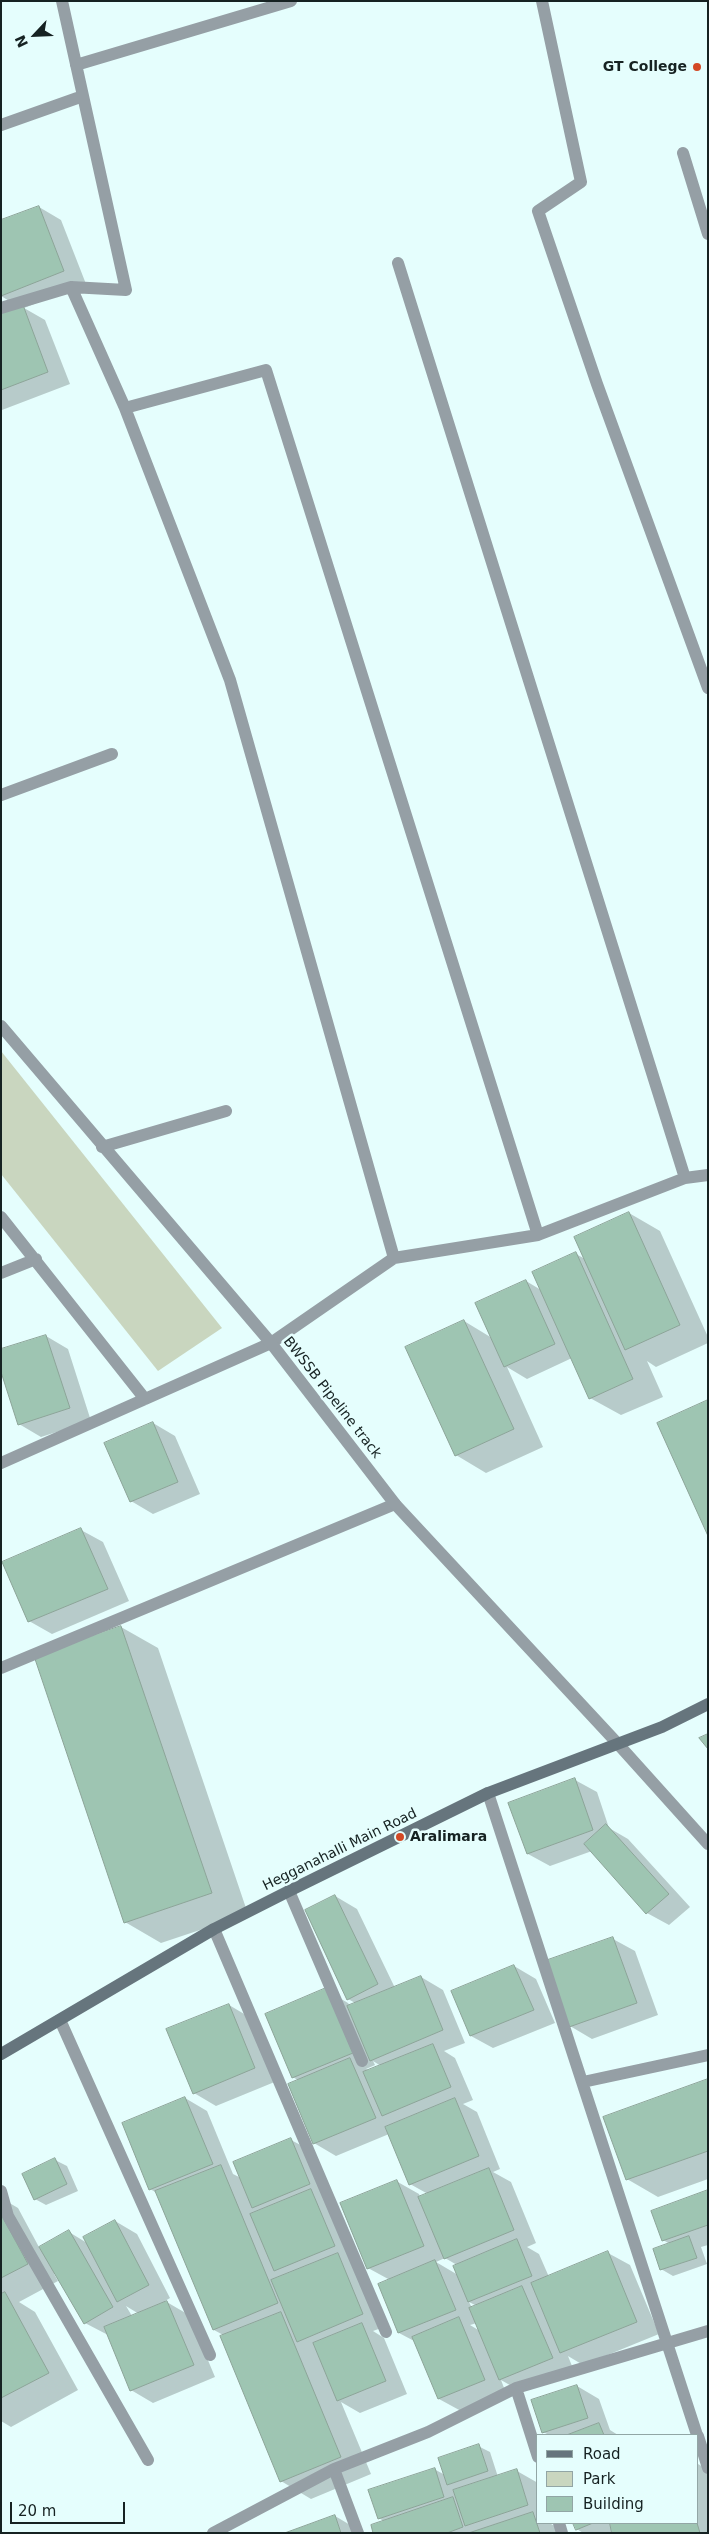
<!DOCTYPE html>
<style>
body{margin:0}
#map{position:relative;width:709px;height:2534px;overflow:hidden;background:#e5fefd;font-family:"DejaVu Sans",sans-serif}
canvas{display:block}
.frame{position:absolute;inset:0;border:2px solid #162222;pointer-events:none}
.legend{position:absolute;left:536px;top:2434px;width:162px;height:90px;box-sizing:border-box;background:#e5fefd;border:1px solid #92a6a5;margin:0;padding:6px 9px;list-style:none;font-size:15px;color:#162222}
.legend li{display:flex;align-items:center;gap:10px;height:25px}
.legend b{width:25px;border:1px solid #92a6a5}
.north{position:absolute;left:10px;top:10px;width:50px;height:50px;-webkit-text-stroke:4px #e5fefd;paint-order:stroke;rotate:245deg;font-size:14px;font-weight:700;line-height:20px;text-align:center;color:#162222}
.north::after{content:'';display:block;margin:auto;width:18px;height:22px;background:#162222;clip-path:polygon(50% 0,100% 100%,50% 72%,0 100%)}
.scale{position:absolute;left:10px;top:2502px;width:115px;height:22px;box-sizing:border-box;border:2px solid #162222;border-top:0;padding-left:6px;font-size:15px;line-height:18px;white-space:nowrap;color:#162222;-webkit-text-stroke:4px #e5fefd;paint-order:stroke}
</style>
<div id="map">
<canvas width="709" height="2534"></canvas>
<div class="frame"></div>
<ul class="legend">
<li><b style="height:6px;background:#66757d"></b>Road</li>
<li><b style="height:14px;background:#c9d6bf"></b>Park</li>
<li><b style="height:14px;background:#9ec5b2"></b>Building</li>
</ul>
<div class="north">N</div>
<div class="scale">20 m</div>
</div>
<script>
const g = document.querySelector('canvas').getContext('2d');
g.lineJoin = 'round';
function fillPath(path, color) { g.fillStyle = color; g.fill(path, 'evenodd'); }
function strokePath(path, color, width, dash) { g.strokeStyle = color; g.lineWidth = width; g.lineCap = dash ? 'butt' : 'round'; g.setLineDash(dash || []); g.stroke(path); }
function drawText(font, color, halo, rows, align = 'center') {
  g.font = font + ' "DejaVu Sans",sans-serif'; g.lineWidth = 5; g.setLineDash([]); g.textBaseline = 'middle'; g.strokeStyle = halo; g.fillStyle = color; for (const [text, x, y, turn = 0] of rows) {
    g.save(); g.translate(x, y); g.rotate((+turn || 0) * Math.PI / 180); g.textAlign = isNaN(turn) ? turn : align; if (halo) g.strokeText(text, 0, 0); g.fillText(text, 0, 0); g.restore();
  }
}
fillPath(new Path2D(`
 M1 1051 222 1328 158 1371 1 1174Z`), '#c9d6bf');
fillPath(new Path2D(`
 M39 207 61 220 86 284 24 308 45 320 70 384 2 410 1 315 21 308 1 296V221Z
 M629 1213 660 1231 708 1337V1343L656 1367 647 1361 663 1397 621 1415 590 1398 572 1358 527 1379 507 1367 543 1447 486 1473 456 1455 464 1321 492 1338 526 1281 541 1290 576 1254 585 1259Z
 M46 1336 68 1349 91 1421 41 1437 19 1424Z
 M153 1423 175 1436 200 1494 153 1514 131 1501Z
 M81 1530 103 1542 129 1601 52 1634 29 1621 4 1562Z
 M121 1627 158 1648 248 1914 161 1943 125 1922Z
 M575 1780 597 1792 609 1828 628 1839 690 1907 669 1925 647 1913 592 1851 550 1866 528 1854Z
 M335 1896 357 1909 395 1988 421 1977 443 1990 465 2043 444 2051 455 2058 473 2100 463 2104 477 2112 500 2169 493 2172 511 2182 536 2243 527 2247 539 2254 549 2277 608 2253 630 2265 659 2334 583 2365 568 2356 574 2371 522 2392 501 2380 506 2393 461 2411 439 2399 416 2342 399 2333 390 2280 368 2268 396 2181 419 2194 420 2197 428 2194 410 2184 389 2134 336 2156 314 2143 299 2081 293 2077 326 1990 348 2003 350 2006 357 2004 348 1999ZM373 2061 381 2066 370 2071 366 2069 375 2065ZM445 2258 457 2265 458 2275 436 2262ZM469 2302 477 2306 472 2308ZM477 2323 480 2331 470 2325Z
 M613 1939 635 1951 658 2015 592 2039 570 2026Z
 M514 1966 536 1979 555 2023 493 2048 471 2036Z
 M229 2005 251 2018 277 2081 216 2106 194 2093Z
 M708 2081V2179L658 2197 627 2179Z
 M185 2098 207 2111 233 2174 241 2178 291 2140 314 2152 384 2327 373 2331 384 2338 407 2394 360 2413 341 2402 371 2474 311 2499 281 2481 225 2336 214 2330 157 2193 150 2189Z
 M55 2160 67 2166 78 2191 46 2205 35 2199Z
 M708 2191V2245L701 2247 707 2264 673 2276 661 2269 670 2244 663 2240Z
 M1 2198 18 2208 40 2249 69 2232 87 2243 115 2221 137 2234 170 2298 165 2301 189 2315 215 2377 153 2403 131 2390 108 2335 85 2323 56 2273 54 2274 58 2281 19 2302 35 2312 78 2390 11 2427 1 2421ZM126 2306 139 2314 132 2316Z
 M577 2386 599 2399 610 2430 618 2435H549L543 2432Z
 M478 2446 490 2452 498 2477 517 2471 538 2483V2523H549L555 2526 557 2533H375L385 2522 379 2518 434 2469 445 2475Z
 M698 2464 708 2470V2533H583L577 2529 574 2523H698Z
 M335 2516 357 2529 358 2533H289Z`), '#0003');
const building = new Path2D(`
 M39 206 64 271 1 296V220Z
 M23 305 48 372 1 390V314Z
 M629 1212 680 1325 625 1350 574 1237Z
 M576 1252 633 1379 589 1399 532 1272Z
 M526 1280 555 1344 504 1367 475 1303Z
 M464 1320 514 1429 455 1456 405 1347Z
 M46 1335 70 1408 18 1425 1 1372V1349Z
 M708 1400V1536L657 1423Z
 M153 1422 178 1482 130 1502 104 1443Z
 M81 1528 108 1589 28 1622 2 1562Z
 M121 1626 212 1893 124 1923 34 1656Z
 M708 1734V1749L699 1738Z
 M575 1778 593 1830 527 1854 508 1803Z
 M606 1824 669 1894 646 1914 584 1844Z
 M335 1895 378 1984 347 2000 305 1910Z
 M613 1937 637 2003 569 2027 545 1961Z
 M514 1965 534 2010 470 2036 451 1991Z
 M421 1976 443 2030 370 2061 347 2006Z
 M326 1988 353 2053 292 2078 265 2014Z
 M229 2004 255 2068 193 2094 166 2029Z
 M433 2044 451 2087 382 2116 363 2072Z
 M350 2058 376 2118 313 2144 288 2084Z
 M708 2079V2151L626 2180 603 2117Z
 M185 2097 213 2164 149 2190 122 2123Z
 M455 2098 479 2156 409 2185 385 2127Z
 M291 2138 310 2184 252 2208 233 2162Z
 M55 2158 67 2184 34 2200 22 2174Z
 M221 2165 278 2303 213 2330 155 2191Z
 M489 2168 514 2230 444 2259 418 2197Z
 M397 2180 424 2246 367 2269 340 2203Z
 M311 2189 335 2246 274 2271 250 2214Z
 M708 2190V2225L662 2241 651 2211Z
 M1 2214 28 2264 1 2278Z
 M115 2220 149 2285 117 2302 83 2237Z
 M69 2230 113 2307 84 2324 39 2247Z
 M689 2236 697 2258 660 2270 653 2249Z
 M517 2239 532 2276 468 2302 453 2266Z
 M608 2251 637 2322 560 2353 531 2283Z
 M338 2253 363 2314 297 2342 271 2280Z
 M435 2260 456 2310 398 2333 378 2284Z
 M522 2286 553 2358 499 2380 469 2308Z
 M5 2292 49 2373 1 2398V2294Z
 M167 2301 194 2365 130 2391 104 2327Z
 M281 2312 341 2457 280 2482 220 2336Z
 M459 2317 485 2380 438 2399 412 2337Z
 M362 2323 386 2381 337 2401 313 2343Z
 M577 2385 588 2418 542 2433 531 2400Z
 M599 2423 604 2435H567Z
 M479 2444 488 2471 447 2485 438 2458Z
 M435 2468 444 2497 378 2519 368 2490Z
 M517 2469 528 2505 465 2526 453 2490Z
 M453 2497 463 2527 447 2533H373L371 2525Z
 M533 2512 540 2533H469Z
 M335 2515 341 2533H285Z
 M573 2523H593L576 2530Z
 M610 2523H697L700 2533H612Z`);
fillPath(building, '#9ec5b2');
strokePath(building, '#8ca498', 1);
strokePath(new Path2D(`
 M62 1 126 290 71 287
 M542 1 581 182 538 211 597 384 708 688
 M76 65 291 1
 M1 125 83 96
 M683 153 708 234
 M398 263 685 1178
 M1 308 71 287 125 408 230 680 394 1258
 M125 408 266 370 538 1235
 M1 795 112 754
 M102 1147 226 1111
 M1 1217 145 1399
 M1 1273 36 1259
 M1 1463 271 1343 394 1258 538 1235 685 1178 708 1175
 M1 1668 395 1504
 M618 1744 708 1844
 M488 1793 697 2435
 M289 1891 362 2061
 M214 1929 386 2332
 M60 2020 210 2355
 M583 2082 708 2055
 M1 2191 8 2216 148 2460
 M516 2388 538 2457
 M698 2436 708 2468
 M334 2469 358 2533
 M559 2523 562 2533
 M213 2533 334 2469 428 2432 516 2388 708 2331`), '#959fa5', 12);
strokePath(new Path2D(`
 M1 1026 271 1343 395 1504 618 1744`), '#959fa5', 12);
strokePath(new Path2D(`
 M1 2054 214 1929 289 1891 488 1793 662 1727 708 1704`), '#66757d', 12);
for (const [x, y, r, color] of [
 [697,67,5,"#d34925"],
 [400,1837,5,"#d34925"]
]) { const dot = new Path2D(); dot.arc(x, y, r, 0, 2 * Math.PI); g.fillStyle = color; g.fill(dot); strokePath(dot, '#e5fefd', 2); }
drawText('bold 14px', '#162222', '#e5fefd', [
 ["GT College",687,67],
 ["Aralimara",410,1837,"left"]
], 'right');
drawText('14px', '#162222', '#e5fefd', [
 ["BWSSB Pipeline track",332,1398,52],
 ["Hegganahalli Main Road",340,1850,-26]
]);
</script>
